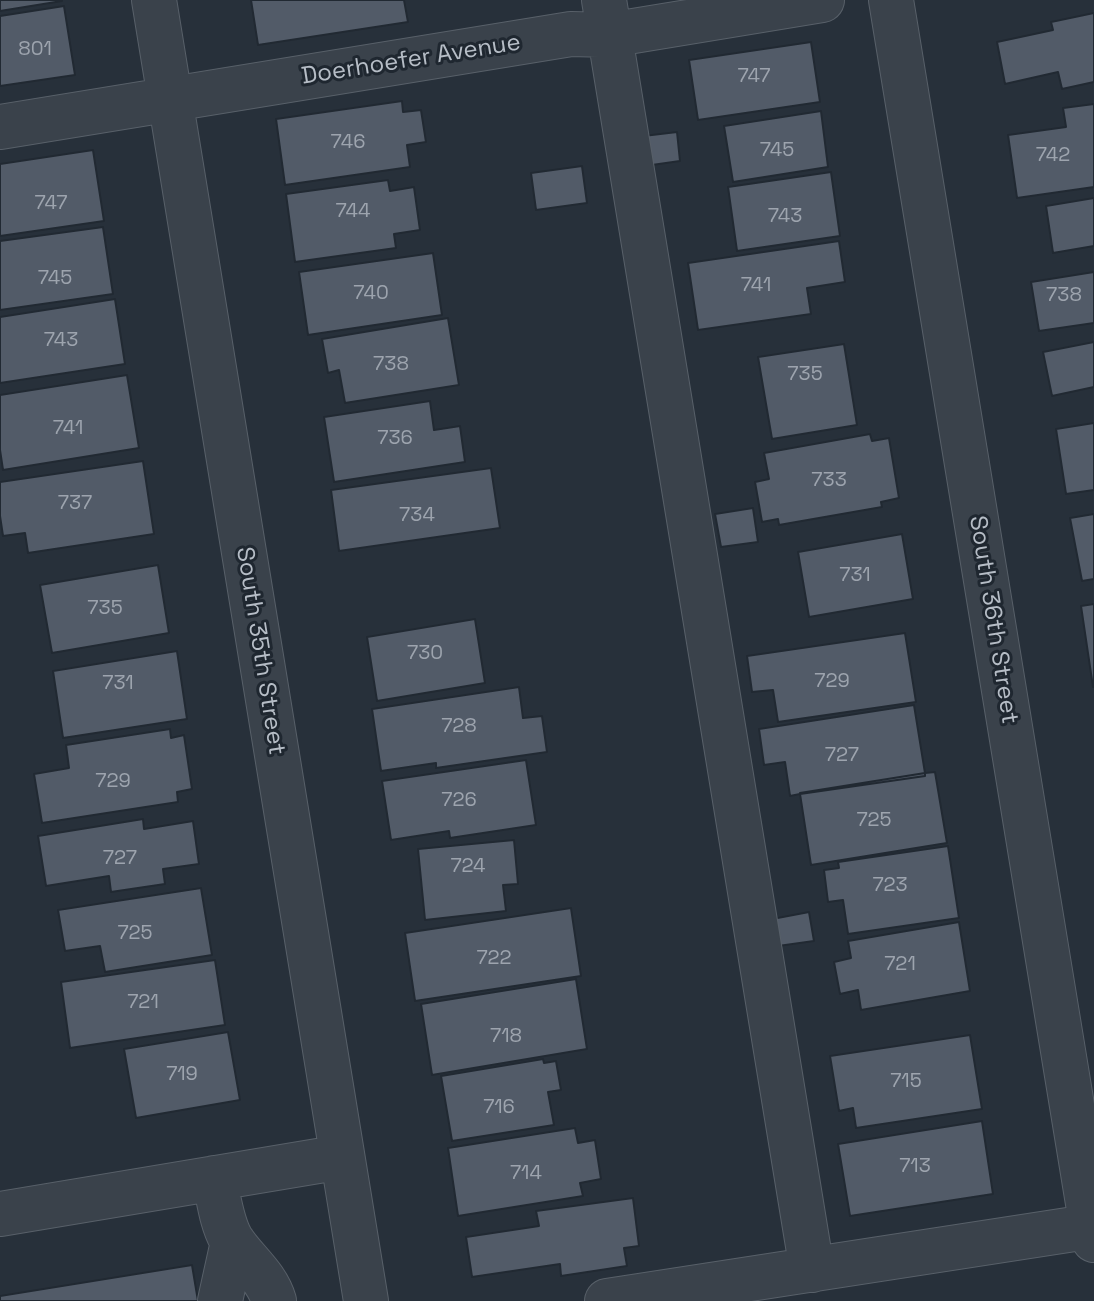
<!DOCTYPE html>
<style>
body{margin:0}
canvas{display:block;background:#27303a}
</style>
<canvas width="1094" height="1301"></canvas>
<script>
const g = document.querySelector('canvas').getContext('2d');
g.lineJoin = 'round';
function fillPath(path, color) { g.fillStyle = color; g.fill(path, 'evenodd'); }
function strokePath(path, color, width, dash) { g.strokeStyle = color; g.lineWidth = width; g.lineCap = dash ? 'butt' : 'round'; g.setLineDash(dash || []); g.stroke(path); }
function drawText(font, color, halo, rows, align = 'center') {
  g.font = font + ' "Space Grotesk",sans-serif'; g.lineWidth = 6; g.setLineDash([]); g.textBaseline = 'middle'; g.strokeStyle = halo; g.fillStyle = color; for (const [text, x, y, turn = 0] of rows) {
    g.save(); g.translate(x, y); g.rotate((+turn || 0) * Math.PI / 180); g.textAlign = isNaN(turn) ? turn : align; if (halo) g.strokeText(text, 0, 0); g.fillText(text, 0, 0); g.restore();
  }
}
const building = new Path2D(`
 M0 0H62V1L0 11Z
 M251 0H404L408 22 258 45Z
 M64 6 75 75 0 86V16Z
 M1094 13V82L1062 89 1058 72 1005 84 997 42 1053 30 1051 22Z
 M811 42 820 102 698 120 689 60Z
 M402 101 403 112 421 110 426 142 407 145 410 167 285 185 276 119Z
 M1094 104V187L1017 198 1008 135 1066 127 1063 108Z
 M821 111 828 167 733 182 724 126Z
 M677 132 680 161 638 167 635 137Z
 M93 150 104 221 0 236V164Z
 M582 166 587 203 536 210 531 173Z
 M831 172 840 236 737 251 728 187Z
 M388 180 390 191 414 187 420 230 394 234 396 248 295 262 286 194Z
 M1094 198V246L1053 253 1046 206Z
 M103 227 113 294 0 310V241Z
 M839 241 845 282 807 288 811 314 698 330 688 263Z
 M433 253 442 315 308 335 299 272Z
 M1094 272V323L1039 331 1031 282Z
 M115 299 125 364 0 383V317Z
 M448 318 459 385 345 403 339 370 328 373 322 339Z
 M1094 342V387L1052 396 1043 352Z
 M844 344 857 425 772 439 758 357Z
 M127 375 139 448 3 470 0 450V395Z
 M430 401 434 430 460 426 465 462 334 482 324 417Z
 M1094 423V490L1066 494 1056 429Z
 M870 434 872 441 889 438 899 498 881 502 882 507 779 525 778 519 762 522 755 482 769 479 764 453Z
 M143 461 154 534 28 553 25 533 3 536 0 516V482Z
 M491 468 500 528 339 551 331 490Z
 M753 508 758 542 721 547 715 514Z
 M1094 514V579L1082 581 1070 518Z
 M902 534 913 599 809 617 798 552Z
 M158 565 169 633 52 653 40 585Z
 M1094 604V687H1093L1081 606Z
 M475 619 485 683 377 701 367 637Z
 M905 633 916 702 778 722 773 690 752 692 747 656Z
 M177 651 187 719 63 738 53 671Z
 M519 687 523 718 542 716 547 752 436 768V763L381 771 372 709Z
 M914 705 925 773 800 793V794L790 796 785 762 764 765 759 729Z
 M170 729 171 738 184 735 192 789 177 792 178 802 42 823 34 774 69 768 66 745Z
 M526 760 536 825 450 838 449 831 391 840 382 781Z
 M935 772 947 843 811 865 800 794 925 776V773Z
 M925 773V776L800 794V793Z
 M143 819 144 829 193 821 199 864 163 869 165 884 111 892 109 876 46 886 38 836Z
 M514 840 518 884 503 885 506 911 425 920 418 849Z
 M948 846 959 918 848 934 843 900 828 902 824 870 839 868 838 862Z
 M201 888 212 955 105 972 100 946 65 951 58 910Z
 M571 908 581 976 415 1001 405 933Z
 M809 912 814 941 771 947 767 920Z
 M959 922 970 991 861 1010 858 990 840 994 834 962 851 958 848 941Z
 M215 960 225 1025 70 1048 61 982Z
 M576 979 587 1049 432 1075 421 1004Z
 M228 1032 240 1100 136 1118 124 1049Z
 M970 1035 982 1109 856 1128 853 1108 839 1111 830 1056Z
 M543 1059 544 1063 556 1061 561 1090 548 1092 554 1125 452 1141 441 1076Z
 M982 1121 993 1194 850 1216 838 1144Z
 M575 1128 578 1143 595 1140 601 1179 580 1183 583 1196 458 1216 448 1148Z
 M633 1198 639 1246 624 1248 627 1266 561 1276 560 1264 472 1277 466 1237 539 1226 536 1211Z
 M192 1265 198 1301H0V1296Z`);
fillPath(building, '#525b68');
strokePath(building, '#212932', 2);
const minor = new Path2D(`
 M154 0 366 1301
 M604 0 812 1270
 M891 0 1094 1240
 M0 127 571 34 609 35 822 0
 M214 1178C219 1198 221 1221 231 1239 244 1260 267 1276 274 1301
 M0 1214 342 1157
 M220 1301 233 1242
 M607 1301 1094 1226`);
strokePath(minor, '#586069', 46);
strokePath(minor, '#3a424b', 44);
drawText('20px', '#9da4ae', null, [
 ["801",35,50],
 ["747",754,77],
 ["746",348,143],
 ["745",777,151],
 ["742",1053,156],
 ["747",51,204],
 ["744",353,212],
 ["743",785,217],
 ["745",55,279],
 ["741",756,286],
 ["740",371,294],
 ["738",1064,296],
 ["743",61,341],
 ["738",391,365],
 ["735",805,375],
 ["741",68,429],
 ["736",395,439],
 ["733",829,481],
 ["737",75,504],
 ["734",417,516],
 ["731",855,576],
 ["735",105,609],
 ["730",425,654],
 ["729",832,682],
 ["731",118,684],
 ["728",459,727],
 ["727",842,756],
 ["729",113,782],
 ["726",459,801],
 ["725",874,821],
 ["727",120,859],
 ["724",468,867],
 ["723",890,886],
 ["725",135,934],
 ["722",494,959],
 ["721",900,965],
 ["721",143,1003],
 ["718",506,1037],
 ["719",182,1075],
 ["715",906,1082],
 ["716",499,1108],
 ["713",915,1167],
 ["714",526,1174]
]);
drawText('24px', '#b6bdc6', '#1f2730', [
 ["Doerhoefer Avenue",411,60,-9],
 ["South 36th Street",993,620,81],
 ["South 35th Street",260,651,81]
]);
</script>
